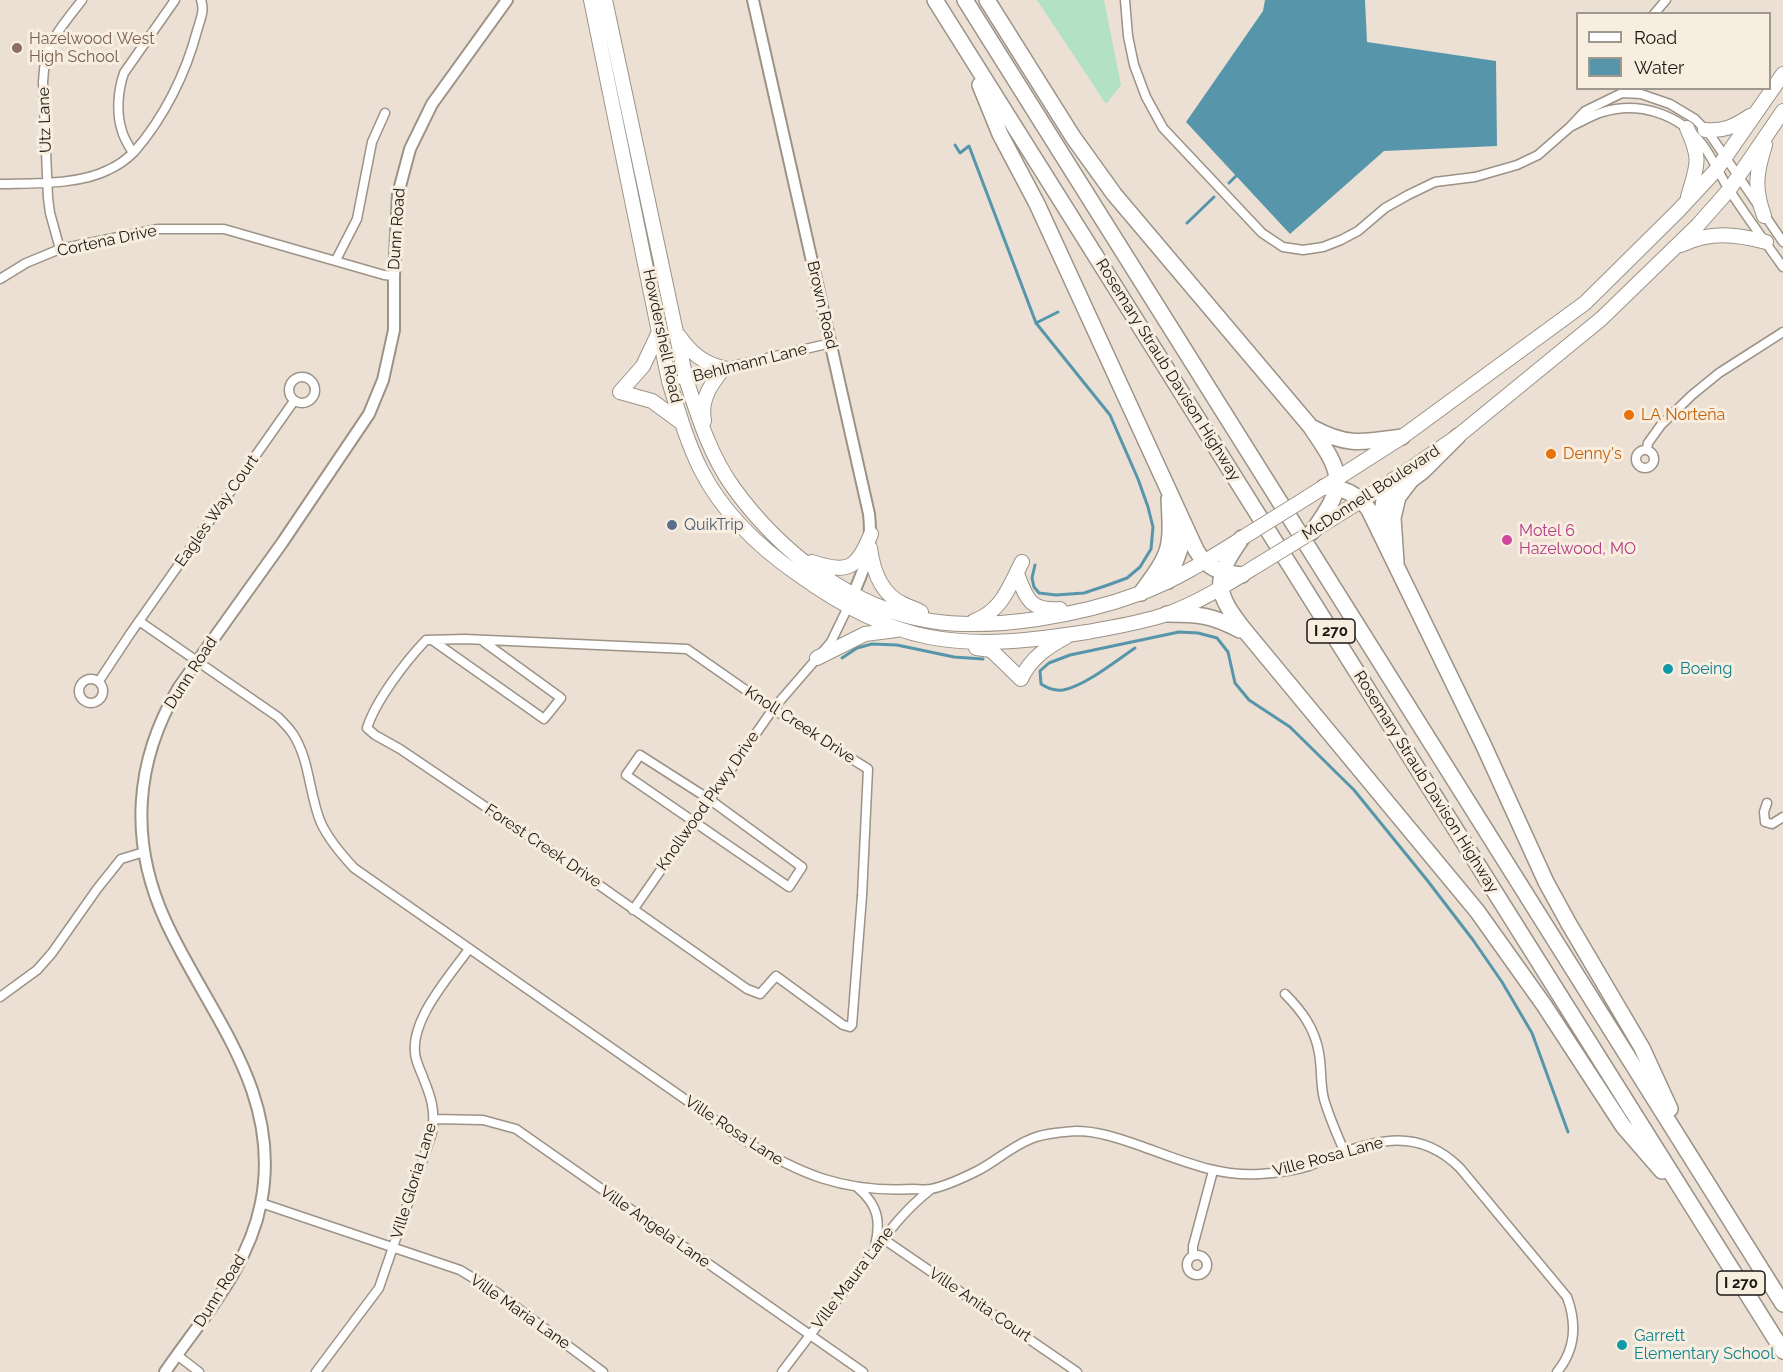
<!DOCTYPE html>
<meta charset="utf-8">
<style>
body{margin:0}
#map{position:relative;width:1783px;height:1372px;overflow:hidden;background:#ebe0d3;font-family:Raleway,sans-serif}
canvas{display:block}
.legend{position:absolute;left:1576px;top:12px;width:195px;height:78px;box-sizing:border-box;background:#f8eee0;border:2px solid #9f988e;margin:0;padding:8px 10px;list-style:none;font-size:18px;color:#1a1612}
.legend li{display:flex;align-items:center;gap:12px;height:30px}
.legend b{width:30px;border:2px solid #9f988e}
</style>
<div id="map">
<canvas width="1783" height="1372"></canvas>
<ul class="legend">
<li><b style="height:8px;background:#fff"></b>Road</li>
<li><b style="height:16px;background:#5796aa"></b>Water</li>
</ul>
</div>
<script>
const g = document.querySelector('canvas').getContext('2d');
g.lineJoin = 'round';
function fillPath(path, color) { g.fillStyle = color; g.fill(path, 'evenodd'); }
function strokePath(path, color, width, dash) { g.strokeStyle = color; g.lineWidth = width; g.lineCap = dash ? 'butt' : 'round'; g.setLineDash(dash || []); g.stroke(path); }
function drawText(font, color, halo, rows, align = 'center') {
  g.font = font + ' Raleway,sans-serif'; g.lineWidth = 6; g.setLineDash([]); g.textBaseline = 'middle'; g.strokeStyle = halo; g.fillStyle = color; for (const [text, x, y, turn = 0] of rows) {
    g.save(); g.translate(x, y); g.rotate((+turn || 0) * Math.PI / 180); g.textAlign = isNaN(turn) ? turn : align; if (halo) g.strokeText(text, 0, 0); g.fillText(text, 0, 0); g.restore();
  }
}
fillPath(new Path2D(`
 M1037 0H1104L1121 85 1106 104Z`), '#b3e1c3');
fillPath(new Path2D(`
 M1265 0H1365L1367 42 1496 61 1497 146 1384 151 1290 234 1186 122 1263 11Z`), '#5796aa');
strokePath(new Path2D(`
 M955 145 960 153 969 146 1036 323 1110 415 1138 479 1148 507 1153 527 1151 549 1140 567 1127 578 1108 585 1084 593 1056 595 1039 593 1034 587 1032 578 1035 565
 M1229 183 1236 176
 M1187 223 1214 197
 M1036 323 1058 312
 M1135 648C1117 660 1085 686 1063 690 1055 691 1047 688 1041 684L1040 671 1049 663 1070 655 1179 632 1198 633 1217 638 1228 652 1235 683 1249 700 1290 727 1354 790 1427 880 1473 940 1502 982 1532 1033 1568 1132
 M842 658 857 648 872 644 897 645 954 657 983 659`), '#5796aa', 3);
const minor = new Path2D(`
 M1125 0 1128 36 1134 65 1146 97 1163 128 1262 233 1283 247 1303 250 1323 247 1341 240 1358 231 1385 208 1408 195 1435 182 1475 177 1517 165 1538 155 1570 127
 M1654 14 1666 0
 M133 153C129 146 124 139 122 131 116 113 118 90 124 73L175 0
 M0 184C32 183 79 185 108 170 117 166 128 158 134 152 164 118 186 73 197 31 200 20 205 11 201 0
 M1783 242 1711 136 1695 119 1670 104 1641 94 1622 93 1585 111 1570 127C1581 122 1592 115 1603 112 1639 101 1679 114 1702 144 1713 158 1720 176 1730 191 1747 217 1765 242 1783 267
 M60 249 50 213 48 198 43 82C44 72 44 62 47 53 54 34 70 16 82 0
 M336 260 357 219 372 142 385 113
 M0 279 26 263 60 249 158 229H224L384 275 394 276
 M289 390a13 13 0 1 1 26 0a13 13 0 1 1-26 0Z
 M669 381C688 379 707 376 724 368L831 343
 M1647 449 1648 443 1661 425 1692 395 1719 373 1783 332
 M1636 459a9 9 0 1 1 18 0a9 9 0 1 1-18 0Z
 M139 621 278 717C283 722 289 728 293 734 310 760 309 795 321 823 329 840 341 854 354 868L742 1139C800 1174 843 1193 913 1189 918 1189 925 1190 931 1189 946 1186 963 1178 977 1171 997 1161 1014 1144 1036 1137 1048 1133 1064 1132 1076 1131 1097 1131 1118 1138 1138 1145 1178 1159 1217 1177 1260 1174 1276 1173 1294 1171 1309 1166 1362 1145 1412 1120 1460 1168L1567 1297C1577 1324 1576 1349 1557 1372
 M465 639 687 649 773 709 868 769 862 896 852 1025 850 1027 843 1025 776 976 760 994 747 989 545 847 400 749 375 735 367 728C376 700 406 661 426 640Z
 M432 640 544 719 561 698 484 642
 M79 691a12 12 0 1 1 24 0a12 12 0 1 1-24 0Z
 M99 681 130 634 294 401
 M640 755 709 799 802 867 789 887 626 775Z
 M1767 803 1764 812 1765 822 1772 824 1783 817
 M633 910 773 709 831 642 848 607
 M1285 994C1302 1011 1315 1029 1319 1053 1322 1069 1320 1084 1324 1099 1329 1117 1337 1134 1344 1151
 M0 997 37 970 52 953 97 889 121 859 144 852
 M434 1119 483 1120 516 1129 863 1372
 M858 1188C878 1205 881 1221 875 1246
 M261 1203 460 1270 496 1292 603 1372
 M882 1238 1077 1372
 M1187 1265a10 10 0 1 1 20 0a10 10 0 1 1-20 0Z
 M1193 1256V1246L1213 1171
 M177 1355 199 1372
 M316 1372 379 1288 432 1133C437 1104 427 1089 417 1062 404 1026 449 977 469 949
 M782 1372C807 1339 832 1306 858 1273 882 1242 897 1216 930 1190`);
const tertiary = new Path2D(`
 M753 0 869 514C873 550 865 568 850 601
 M165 1372C202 1318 248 1269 261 1203 283 1092 209 1015 166 922 129 842 134 762 179 687L282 543 369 414 383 380 394 330V276L398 194 410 149 432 104 507 0`);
const primary = new Path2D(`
 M591 0 669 381C678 411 687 442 701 470 723 513 760 548 799 575 838 603 882 628 929 637 981 647 1036 640 1087 632 1114 627 1141 623 1167 614 1200 602 1229 583 1258 565
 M605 0 686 379C698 416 710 455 733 487 779 551 852 609 931 621 993 631 1082 615 1141 593 1176 580 1209 559 1241 539
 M1687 128C1702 161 1697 165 1688 197
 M1705 130C1723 132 1735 126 1750 116
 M1764 216C1754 188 1756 173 1765 145
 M1681 245C1710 231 1736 234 1766 242
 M679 336C691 353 704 364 724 368 711 384 700 399 704 421
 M620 392 643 366 659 332
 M620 392 652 401 682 423
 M1308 497 1402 437 1585 303 1678 211 1717 169 1783 74
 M1314 530 1394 480 1458 436 1601 319 1698 225 1729 190 1783 111
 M870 548C873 571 881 594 903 604 909 607 916 609 921 612
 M812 562C848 574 857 569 871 534
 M1018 576C1027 601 1032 611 1060 609
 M974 621C1002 611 1009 587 1022 562
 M976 648 991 650 1021 679C1030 659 1047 647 1066 637
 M817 658 865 634 896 630`);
const motorway = new Path2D(`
 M935 0 1783 1351
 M965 0 1783 1304
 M987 0 1073 137 1114 194 1310 426C1343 474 1348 483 1312 532
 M980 85 1000 134 1037 204 1196 550C1207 569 1221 573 1242 575
 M1313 428C1348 447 1364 442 1402 437
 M1324 487C1343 487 1358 494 1369 510L1483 744 1546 882 1569 924 1642 1048 1670 1109
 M1380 532 1384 499 1394 480
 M1242 538C1212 580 1214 592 1246 632L1477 911 1544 1005 1623 1126 1662 1171
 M1396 562 1393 518 1398 497 1411 480 1423 471 1458 436
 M1168 581 1180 549 1181 523
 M1141 593C1171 552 1172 550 1169 499
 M1167 614C1199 614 1211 615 1240 630`);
strokePath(minor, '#9c9286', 11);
strokePath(tertiary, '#9c9286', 14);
strokePath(primary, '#9c9286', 16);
strokePath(motorway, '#9c9286', 18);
strokePath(minor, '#fff', 8);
strokePath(tertiary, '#fff', 10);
strokePath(primary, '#fff', 14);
strokePath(motorway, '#fff', 15);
const primaryBridge = new Path2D(`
 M1242 538 1308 497
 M1258 565 1312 532`);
strokePath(primaryBridge, '#9c9286', 16, []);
strokePath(primaryBridge, '#fff', 14);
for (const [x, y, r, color] of [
 [17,48,6,"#8d6e63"],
 [1629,415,6,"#e8710a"],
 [1551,454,6,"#e8710a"],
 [672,525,6,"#5c6f8a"],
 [1507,540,6,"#d1479c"],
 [1668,669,6,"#0f9aa8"],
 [1622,1345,6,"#0f9aa8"]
]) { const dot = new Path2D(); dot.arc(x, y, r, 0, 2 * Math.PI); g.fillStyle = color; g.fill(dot); strokePath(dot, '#f8eee0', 2); }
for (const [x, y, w] of [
 [1331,631,48],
 [1741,1283,48]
]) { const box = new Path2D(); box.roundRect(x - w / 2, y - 12, w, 24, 4.5); g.fillStyle = '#f8eee0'; g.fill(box); strokePath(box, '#1a1612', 1.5); }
drawText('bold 15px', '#1a1612', null, [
 ["I 270",1331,631],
 ["I 270",1741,1283]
]);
drawText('16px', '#785e54', '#f8eee0', [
 ["Hazelwood West",29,39],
 ["High School",29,57]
], 'left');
drawText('16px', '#1a1612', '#f8eee0', [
 ["Utz Lane",45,120,-92],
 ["Dunn Road",397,229,-86],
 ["Cortena Drive",107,241,-12],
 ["Brown Road",822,305,77],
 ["Howdershell Road",662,336,78],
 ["Behlmann Lane",750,363,-14],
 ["Rosemary Straub Davison Highway",1168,370,58],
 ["McDonnell Boulevard",1371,493,-33],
 ["Eagles Way Court",217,511,-55],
 ["Dunn Road",191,673,-57],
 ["Knoll Creek Drive",800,725,33],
 ["Rosemary Straub Davison Highway",1426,782,58],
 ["Knollwood Pkwy Drive",708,801,-55],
 ["Forest Creek Drive",543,846,34],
 ["Ville Rosa Lane",734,1131,33],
 ["Ville Rosa Lane",1328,1157,-15],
 ["Ville Gloria Lane",414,1181,-73],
 ["Ville Angela Lane",655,1227,35],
 ["Ville Maura Lane",853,1278,-53],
 ["Dunn Road",220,1291,-58],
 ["Ville Anita Court",980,1305,34],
 ["Ville Maria Lane",520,1312,35]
]);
drawText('16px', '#c56008', '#f8eee0', [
 ["LA Norteña",1641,415],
 ["Denny's",1563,454]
], 'left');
drawText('16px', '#4e5e75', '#f8eee0', [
 ["QuikTrip",684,525]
], 'left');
drawText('16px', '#b23c85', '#f8eee0', [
 ["Motel 6",1519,531],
 ["Hazelwood, MO",1519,549]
], 'left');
drawText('16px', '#0d838f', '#f8eee0', [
 ["Boeing",1680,669],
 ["Garrett",1634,1336],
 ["Elementary School",1634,1354]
], 'left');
</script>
